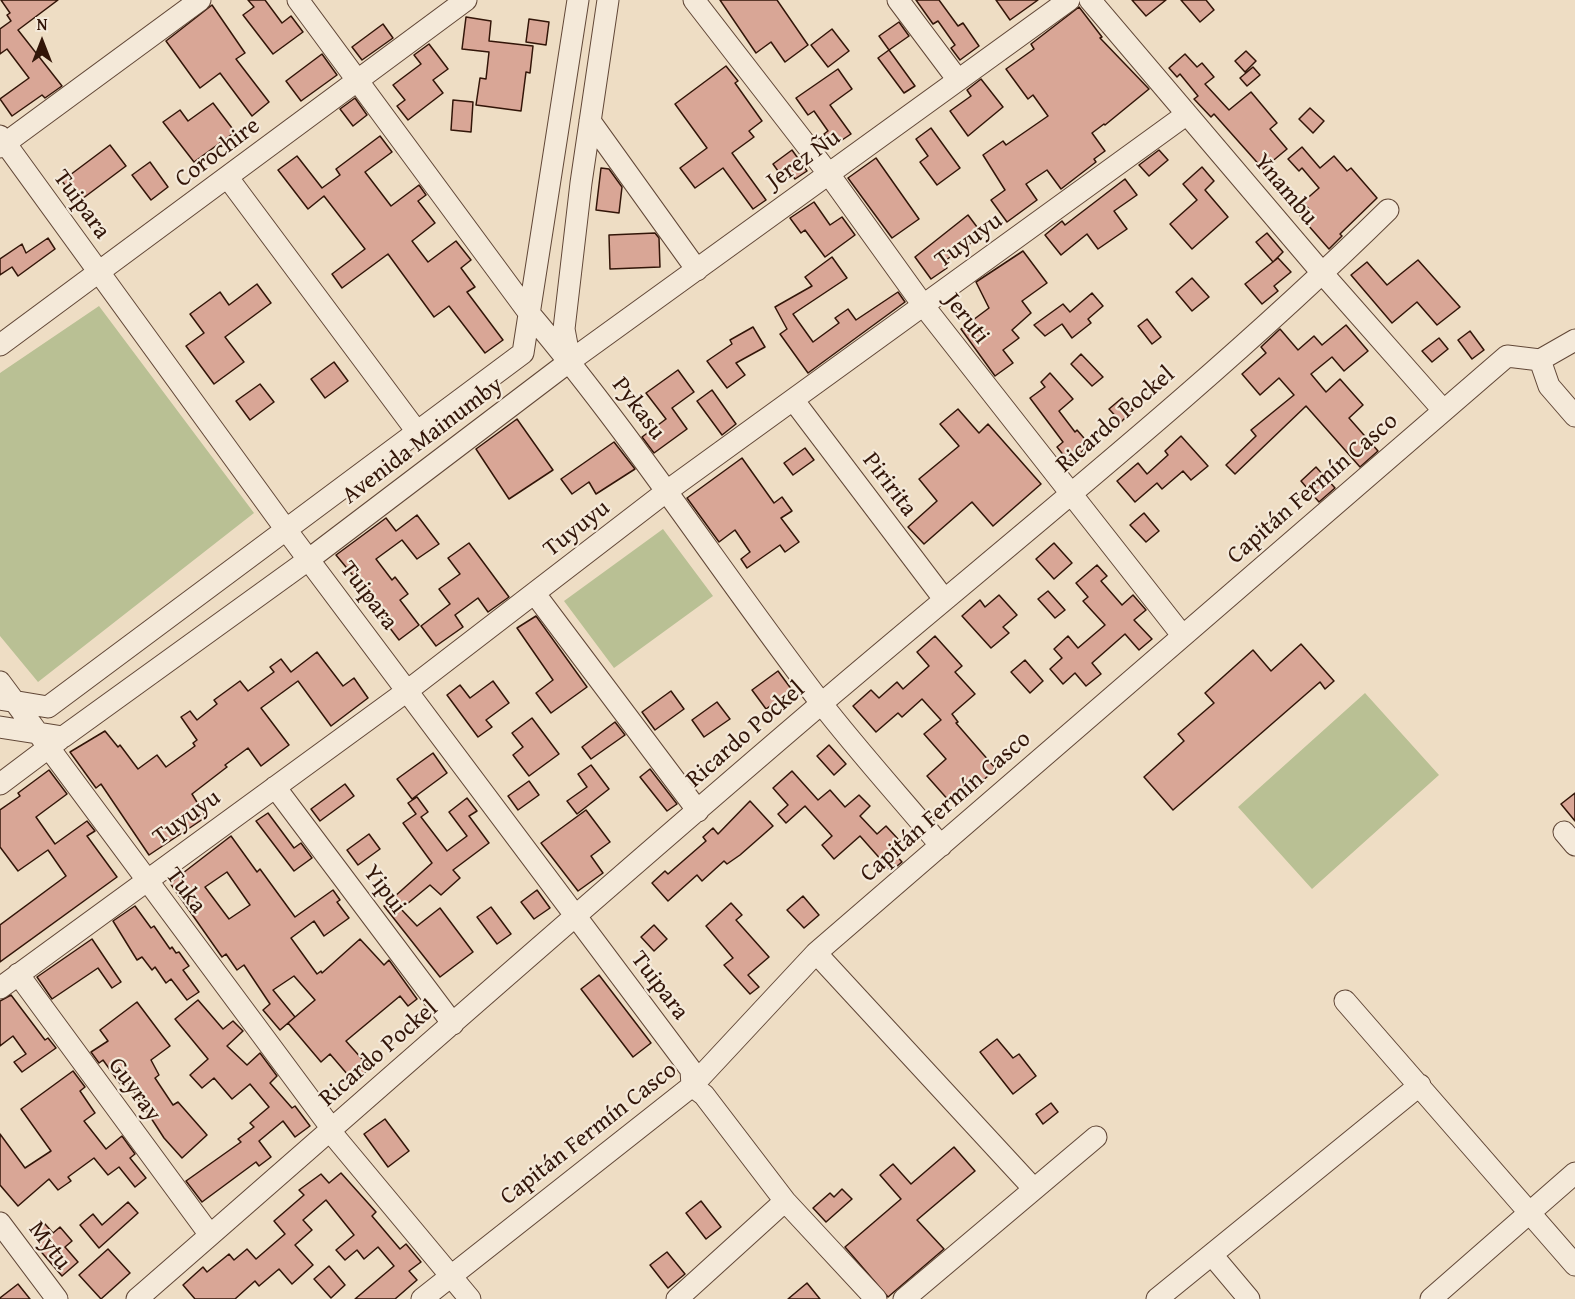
<!DOCTYPE html>
<meta charset="utf-8">
<style>
body{margin:0}
#map{position:relative;width:1575px;height:1299px;overflow:hidden;background:#eeddc4;font-family:"Gentium Book Plus",serif}
canvas{display:block}
.north{position:absolute;left:12px;top:12px;width:60px;height:60px;-webkit-text-stroke:4px #f4e9d9;paint-order:stroke;rotate:0deg;font-size:16px;font-weight:700;line-height:24px;text-align:center;color:#321508}
.north::after{content:'';display:block;margin:auto;width:21px;height:27px;background:#321508;clip-path:polygon(50% 0,100% 100%,50% 72%,0 100%)}
</style>
<div id="map">
<canvas width="1575" height="1299"></canvas>
<div class="north">N</div>
</div>
<script>
const g = document.querySelector('canvas').getContext('2d');
g.lineJoin = 'round';
function fillPath(path, color) { g.fillStyle = color; g.fill(path, 'evenodd'); }
function strokePath(path, color, width, dash) { g.strokeStyle = color; g.lineWidth = width; g.lineCap = dash ? 'butt' : 'round'; g.setLineDash(dash || []); g.stroke(path); }
function drawText(font, color, halo, rows, align = 'center') {
  g.font = font + ' "Gentium Book Plus",serif'; g.lineWidth = 4.5; g.setLineDash([]); g.textBaseline = 'middle'; g.strokeStyle = halo; g.fillStyle = color; for (const [text, x, y, turn = 0] of rows) {
    g.save(); g.translate(x, y); g.rotate((+turn || 0) * Math.PI / 180); g.textAlign = isNaN(turn) ? turn : align; if (halo) g.strokeText(text, 0, 0); g.fillText(text, 0, 0); g.restore();
  }
}
fillPath(new Path2D(`
 M99 306 254 513 38 682 0 636V373Z
 M663 529 713 596 614 668 564 601Z
 M1365 693 1439 775 1312 889 1238 807Z`), '#b9c094');
const building = new Path2D(`
 M1 0H58L18 30 62 86 45 98 42 95 12 116 0 99 29 78 7 49 0 54V29L11 21 7 15 10 13Z
 M248 0H265L282 23 291 16 303 32 273 54 243 15 254 7Z
 M720 0H777L808 45 785 62 771 42 756 53Z
 M916 0H939L958 26 963 23 979 46 960 60 951 48 955 45 938 21 933 24Z
 M996 0H1038L1010 20Z
 M1132 0H1166L1146 16Z
 M1181 0H1206L1214 10 1200 22Z
 M212 5 245 53 236 59 269 102 252 116 220 73 200 88 166 41Z
 M1079 7 1102 37 1100 38 1149 89 1105 125 1104 124 1092 133 1105 151 1094 159 1096 162 1061 189 1047 170 1026 184 1037 200 1007 222 991 200 1005 190 983 155 1003 141 1006 145 1048 116 1033 95 1028 99 1006 69 1034 49 1031 44Z
 M466 17 491 21 489 41 533 46 530 73 526 72 521 111 476 105 480 78 486 79 489 52 462 49Z
 M529 19 549 22 546 45 526 42Z
 M899 22 909 36 889 50 879 36Z
 M383 24 393 38 362 60 352 47Z
 M832 29 849 51 828 67 811 45Z
 M429 44 448 69 433 80 443 93 408 120 397 106 405 100 393 85 421 64 414 55Z
 M889 50 915 86 904 93 878 58Z
 M1246 51 1256 61 1245 72 1235 61Z
 M322 54 337 75 301 101 286 81Z
 M1185 54 1197 67 1202 63 1214 77 1205 84 1229 110 1251 92 1277 123 1270 129 1287 149 1263 169 1214 114 1211 117 1194 99 1198 96 1180 74 1177 77 1169 68Z
 M726 66 738 81 735 83 762 121 749 131 754 137 732 153 766 200 753 209 723 168 695 188 680 168 707 148 675 104Z
 M1253 67 1260 75 1247 86 1240 78Z
 M838 69 852 89 830 105 851 134 833 146 824 134 828 131 814 111 808 115 796 98Z
 M981 79 1003 107 968 136 950 111 971 96 967 90Z
 M355 98 367 115 353 126 340 109Z
 M453 100 473 102 471 132 451 130Z
 M213 103 235 132 194 162 163 122 180 110 188 121Z
 M1310 108 1324 121 1313 133 1299 119Z
 M931 128 960 168 937 185 920 162 928 156 916 139Z
 M380 136 392 152 365 172 391 206 419 185 426 195 418 201 435 223 412 241 428 262 456 241 471 260 461 268 475 287 467 292 503 340 485 353 449 306 434 317 388 254 342 288 332 274 365 249 324 196 308 209 278 170 297 156 322 188 340 175 336 169Z
 M110 145 126 166 78 202 62 181Z
 M1302 147 1320 168 1334 156 1347 171 1351 168 1377 198 1340 234 1342 236 1329 249 1300 216 1309 209 1303 202 1319 188 1302 168 1299 171 1288 159Z
 M792 150 807 171 795 179 790 172 783 178 773 164Z
 M1159 150 1168 160 1149 176 1139 165Z
 M876 158 919 219 892 238 848 178Z
 M150 162 168 187 151 200 132 175Z
 M1202 167 1214 181 1205 190 1228 217 1192 249 1170 224 1197 200 1183 184Z
 M601 168 609 169 622 187 619 213 596 210Z
 M1125 179 1137 195 1114 211 1127 229 1098 249 1087 234 1061 255 1045 235 1062 221 1065 225Z
 M814 202 830 225 842 217 855 235 825 257 805 230 801 233 790 218Z
 M968 215 983 235 943 262 947 268 931 279 915 257Z
 M655 233 659 238 660 267 610 269 609 235Z
 M1267 233 1283 252 1273 262 1256 242Z
 M48 238 55 249 18 276 12 267 0 275V259L22 244 26 253Z
 M1023 251 1047 283 1022 301 1031 313 1012 330 1019 338 1003 350 1013 363 995 376 961 329 989 308 976 282Z
 M832 257 847 278 793 314 813 342 839 323 835 318 848 309 856 320 898 292 905 302 808 373 780 334 787 329 775 307 812 286 805 277Z
 M1278 258 1291 272 1274 286 1278 291 1262 304 1245 284Z
 M1418 260 1460 307 1437 325 1417 302 1392 323 1351 275 1367 262 1387 285Z
 M1192 278 1209 297 1192 311 1176 292Z
 M257 284 271 303 225 337 244 362 214 384 186 346 204 333 190 314 220 292 229 305Z
 M1092 293 1103 306 1088 319 1091 323 1072 338 1062 324 1045 336 1034 325 1063 304 1070 312Z
 M1147 319 1161 337 1152 344 1138 326Z
 M1346 325 1368 351 1344 371 1332 357 1311 374 1326 392 1340 379 1363 405 1349 418 1378 451 1360 467 1306 406 1235 474 1226 465 1256 436 1251 430 1294 395 1279 378 1260 395 1242 374 1266 353 1261 347 1280 329 1298 350 1314 336 1322 345Z
 M753 327 765 347 736 363 745 375 727 388 707 361 732 344 730 340Z
 M1470 331 1484 350 1472 359 1458 340Z
 M1439 338 1448 349 1432 362 1422 351Z
 M1081 354 1103 377 1092 386 1071 364Z
 M334 362 348 381 325 398 311 379Z
 M678 370 694 392 672 408 687 429 654 453 642 437 666 419 646 393Z
 M1050 373 1073 399 1059 411 1075 432 1077 430 1090 445 1069 462 1057 447 1063 442 1030 398 1045 387 1041 382Z
 M260 384 274 402 250 420 236 401Z
 M712 390 736 424 722 435 697 401Z
 M1122 398 1133 410 1121 422 1109 409Z
 M958 409 979 433 988 424 1041 484 993 526 972 502 924 544 908 527 937 501 919 479 959 446 940 424Z
 M517 419 553 470 509 499 476 449Z
 M1181 436 1208 466 1191 480 1183 471 1162 489 1157 483 1135 502 1117 481 1138 463 1147 474 1168 455 1165 451Z
 M614 442 635 469 596 494 589 482 572 494 561 479Z
 M805 448 814 460 793 475 784 463Z
 M742 458 774 503 782 497 792 511 781 518 799 542 785 552 780 545 747 568 741 559 750 552 735 530 719 542 687 498Z
 M1316 467 1335 488 1319 502 1301 481Z
 M1144 513 1159 531 1146 542 1130 525Z
 M417 515 439 544 417 559 402 540 376 559 392 580 395 577 408 594 400 600 419 625 399 640 367 598 370 596 336 555 386 518 396 531Z
 M469 543 509 597 488 612 478 598 455 615 463 627 436 646 421 626 450 604 439 589 460 574 448 558Z
 M1054 543 1072 563 1054 579 1036 559Z
 M1097 565 1107 576 1101 581 1122 605 1133 595 1146 610 1134 620 1152 639 1139 650 1125 634 1092 663 1101 674 1086 686 1075 673 1063 684 1050 669 1062 658 1054 649 1068 636 1078 648 1105 625 1083 601 1088 597 1076 583Z
 M1048 591 1065 610 1055 618 1038 599Z
 M999 595 1017 615 1003 627 1009 633 991 648 962 616 980 600 985 607Z
 M536 616 587 687 551 713 536 693 553 680 517 628Z
 M935 636 962 666 955 672 975 694 952 714 958 722 956 723 996 769 973 789 970 785 950 802 927 776 946 759 924 734 941 720 922 699 902 717 898 713 876 732 853 706 871 690 879 698 897 682 903 689 929 666 917 652Z
 M1301 644 1334 681 1325 689 1320 682 1173 810 1144 777 1184 741 1178 734 1214 703 1205 693 1253 650 1271 671Z
 M317 652 343 686 354 678 368 698 331 726 298 681 261 708 289 745 261 766 248 748 225 765 227 767 192 794 206 817 149 855 101 784 96 788 70 752 105 731 118 747 120 745 138 769 157 755 166 767 195 746 193 743 197 740 181 717 190 711 197 720 217 704 214 700 240 681 248 691 274 672 270 667 281 659 291 672Z
 M1025 660 1043 681 1030 693 1011 672Z
 M778 671 792 690 766 709 752 690Z
 M493 681 509 703 486 720 492 727 478 737 447 695 460 685 470 698Z
 M671 691 684 709 655 730 642 712Z
 M717 702 730 719 704 737 692 720Z
 M532 718 559 754 529 776 513 755 523 747 512 733Z
 M615 722 625 735 591 759 582 747Z
 M829 745 846 764 834 775 817 756Z
 M433 753 447 773 412 799 397 779Z
 M591 765 609 789 577 814 567 801 587 787 578 774Z
 M650 769 677 804 667 811 640 777Z
 M49 770 67 794 36 817 55 844 87 821 95 831 87 836 117 877 0 962V925L66 876 48 850 18 871 0 847V810L20 796 18 793Z
 M792 771 818 800 830 790 845 807 859 795 870 806 860 816 877 834 886 826 898 839 889 847 902 862 891 871 860 836 834 859 822 845 832 836 805 806 786 823 778 814 788 805 773 788Z
 M529 781 539 795 518 810 508 796Z
 M345 784 354 796 320 821 311 809Z
 M1575 793V821L1561 804Z
 M417 797 428 812 421 817 447 851 467 836 449 812 467 798 477 811 469 816 489 843 453 870 460 878 441 895 430 885 401 909 417 926 440 908 473 952 440 977 384 906 432 863 403 823 416 814 408 803Z
 M750 801 773 826 740 855 727 864 724 861 702 881 697 875 668 901 652 883 665 871 668 874 706 841 703 837 713 828 718 834Z
 M586 810 610 842 591 856 603 873 578 891 541 843Z
 M268 813 294 848 301 843 312 858 294 871 256 821Z
 M369 834 380 849 358 865 347 850Z
 M231 836 257 872 260 869 295 917 333 890 340 900 337 902 349 918 324 936 314 921 291 938 317 974 321 971 322 973 360 939 384 965 389 960 417 999 408 1006 400 996 346 1041 370 1068 354 1082 330 1054 321 1062 288 1023 315 1000 294 976 273 990 295 1017 280 1030 263 1010 270 1004 244 965 237 970 226 954 222 957 170 883ZM227 872 250 905 229 919 205 887Z
 M537 890 550 908 534 919 521 902Z
 M803 896 819 915 804 928 787 910Z
 M731 903 742 915 736 920 769 957 748 975 759 987 750 994 724 965 733 958 706 926Z
 M135 906 151 928 154 926 170 949 172 947 176 953 179 952 189 966 183 970 199 992 187 1000 171 979 166 983 155 967 152 970 142 957 137 960 113 921Z
 M491 907 511 934 497 944 477 917Z
 M654 925 667 939 654 951 641 937Z
 M92 939 121 982 112 988 98 968 52 999 37 977Z
 M599 975 651 1043 633 1057 581 989Z
 M11 995 45 1040 48 1038 56 1048 22 1072 14 1062 26 1054 13 1036 0 1046V1001Z
 M198 1000 223 1029 233 1021 243 1031 227 1046 247 1065 260 1053 277 1076 270 1083 292 1108 295 1106 310 1126 295 1137 283 1121 259 1141 271 1157 259 1166 256 1162 202 1202 186 1181 241 1142 238 1139 254 1127 250 1123 269 1107 250 1084 232 1099 214 1078 202 1088 190 1075 208 1059 175 1019Z
 M137 1002 170 1046 151 1060 159 1075 155 1078 173 1105 178 1102 207 1135 182 1158 164 1138 127 1081 121 1085 103 1060 99 1063 91 1052 108 1041 100 1030Z
 M997 1039 1013 1058 1019 1054 1036 1076 1013 1094 980 1052Z
 M73 1071 85 1087 80 1091 95 1113 84 1121 106 1149 122 1136 135 1154 130 1158 146 1178 135 1187 119 1167 108 1175 94 1158 68 1177 71 1181 58 1190 49 1179 18 1206 0 1185V1134L25 1168 51 1151 21 1109Z
 M1051 1103 1058 1112 1043 1124 1036 1114Z
 M385 1119 409 1151 388 1167 364 1134Z
 M954 1147 975 1171 917 1220 944 1249 888 1297 845 1247 901 1199 880 1175 893 1164 911 1184Z
 M341 1173 376 1212 372 1216 400 1249 406 1244 421 1262 409 1271 417 1280 395 1299H355L394 1266 378 1247 364 1259 357 1250 345 1260 336 1250 354 1235 326 1200 303 1220 312 1230 295 1245 313 1265 292 1284 279 1269 259 1286 255 1281 235 1299H195L183 1285 203 1267 207 1272 229 1254 234 1260 247 1249 256 1259 285 1234 274 1221 304 1195 299 1190 321 1174 329 1183Z
 M842 1189 852 1199 826 1222 813 1208 830 1193 834 1197Z
 M701 1201 721 1227 706 1239 686 1213Z
 M128 1202 138 1213 99 1248 80 1225 93 1214 102 1225Z
 M45 1224 53 1233 60 1227 72 1241 65 1247 78 1262 62 1276 37 1247 41 1243 33 1234Z
 M108 1249 130 1273 101 1299 79 1275Z
 M667 1252 685 1274 668 1288 650 1265Z
 M329 1266 345 1285 331 1298 314 1279Z
 M807 1283 820 1299H788Z
 M18 1284 30 1299H0V1298Z`);
fillPath(building, '#d9a696');
strokePath(building, '#321508', 1.5);
const minor = new Path2D(`
 M298 0 529 313C634 437 722 574 821 703 859 752 901 798 941 846
 M694 0 828 173 923 305 1182 635
 M898 0 958 80
 M1090 0 1323 274 1443 410
 M590 121 697 270
 M0 136 287 531 691 1070 692 1086 704 1095 785 1201 876 1299
 M0 147 200 0
 M228 178 418 433
 M0 345 466 0
 M1540 360 1549 386 1575 416
 M570 361 1069 0
 M794 401 944 599
 M535 594 698 811
 M0 682 332 1129
 M0 699 48 707 523 353 578 0
 M0 727 63 737 308 560 570 361 564 329 581 183 608 0
 M0 784 60 739
 M275 787 453 1024
 M1564 832 1575 845
 M816 953 1034 1189
 M18 974 210 1235
 M0 988 407 691 667 491 1187 114
 M1345 1001 1575 1265
 M330 1131 470 1299
 M0 1223 57 1299
 M1212 1255 1249 1299
 M137 1299C369 1097 600 892 835 692 1021 534 1214 381 1388 210
 M422 1299 692 1086 816 953 1507 356 1540 360 1575 340
 M677 1299 785 1201
 M904 1299 1096 1137
 M1157 1299 1420 1085
 M1431 1299 1575 1173`);
strokePath(minor, '#614737', 23);
strokePath(minor, '#f4e9d9', 21);
drawText('24px', '#321508', '#f4e9d9', [
 ["Corochire",218,153,-37],
 ["Jerez Ñu",804,160,-36],
 ["Ynambu",1285,190,50],
 ["Tuipara",81,205,54],
 ["Tuyuyu",969,241,-36],
 ["Jeruti",966,319,52],
 ["Pykasu",638,409,53],
 ["Ricardo Pockel",1116,420,-41],
 ["Avenida Mainumby",423,441,-37],
 ["Piririta",889,485,53],
 ["Capitán Fermín Casco",1313,489,-41],
 ["Tuyuyu",577,529,-38],
 ["Tuipara",368,596,53],
 ["Ricardo Pockel",746,735,-41],
 ["Capitán Fermín Casco",946,807,-41],
 ["Tuyuyu",187,818,-36],
 ["Yipui",384,890,53],
 ["Tuka",185,891,53],
 ["Tuipara",659,986,53],
 ["Ricardo Pockel",379,1054,-41],
 ["Guyray",134,1090,54],
 ["Capitán Fermín Casco",589,1134,-38],
 ["Mytu",49,1246,53]
]);
</script>
